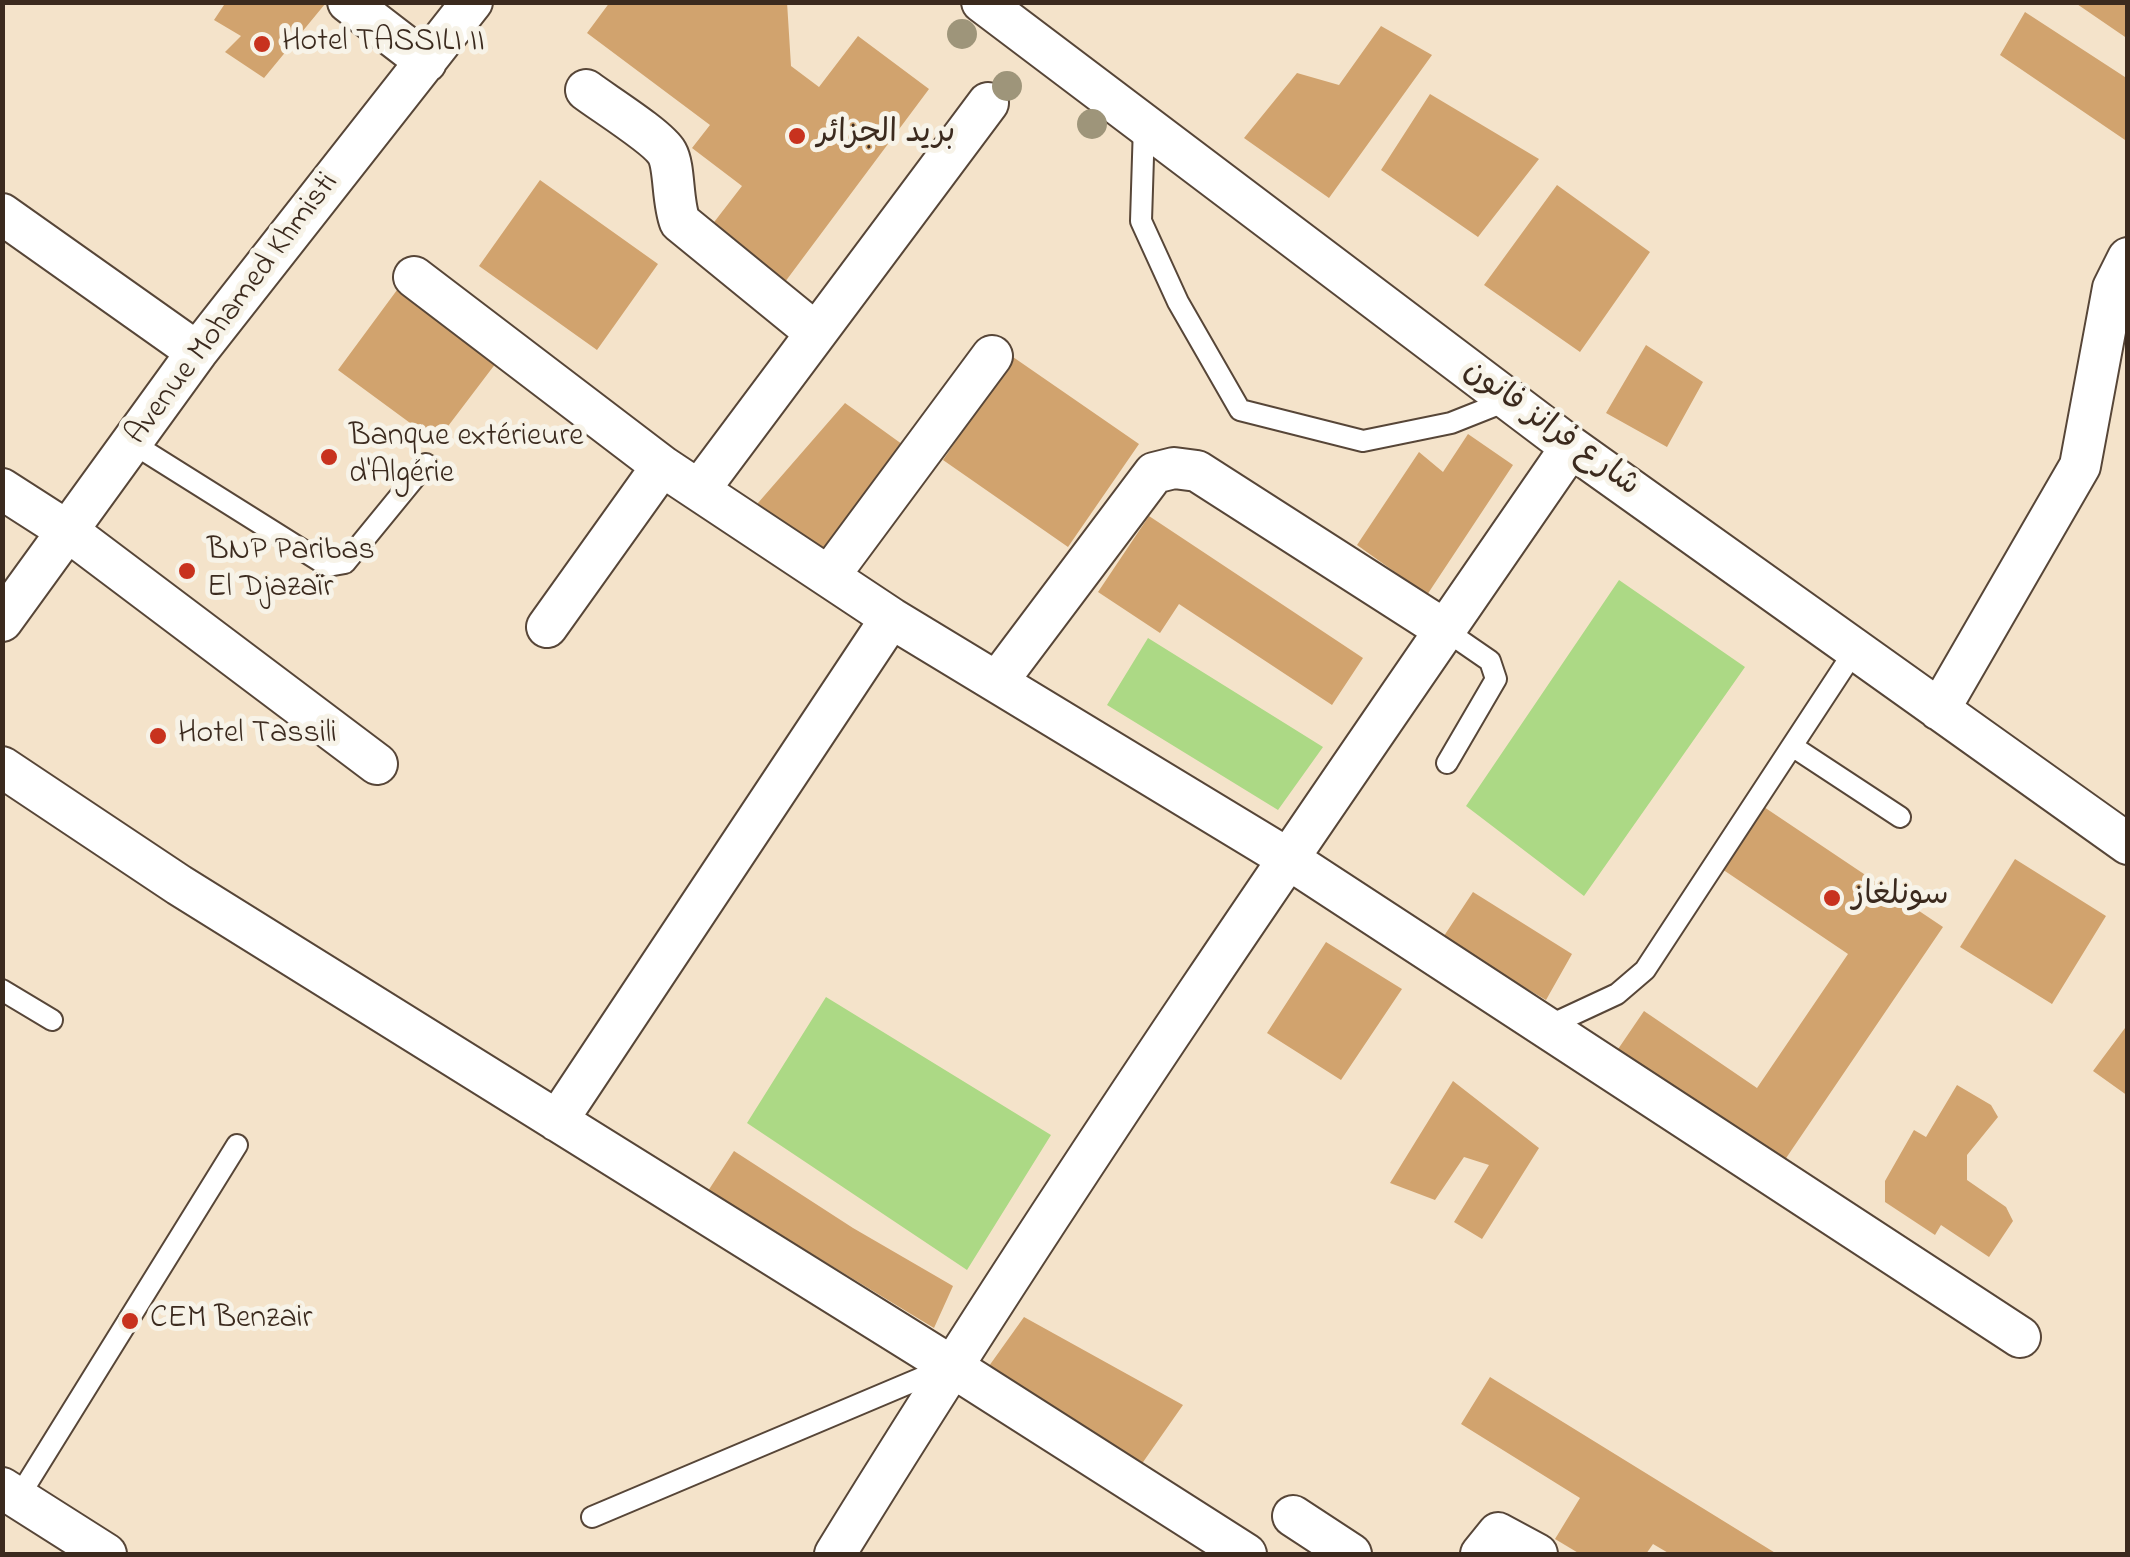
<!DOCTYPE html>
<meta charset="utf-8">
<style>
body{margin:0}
#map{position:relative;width:2130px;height:1557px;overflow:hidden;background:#f4e3ca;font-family:"Indie Flower",sans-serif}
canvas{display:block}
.frame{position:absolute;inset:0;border:5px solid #3b2a1e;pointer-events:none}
</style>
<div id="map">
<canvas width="2130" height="1557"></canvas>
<div class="frame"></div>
</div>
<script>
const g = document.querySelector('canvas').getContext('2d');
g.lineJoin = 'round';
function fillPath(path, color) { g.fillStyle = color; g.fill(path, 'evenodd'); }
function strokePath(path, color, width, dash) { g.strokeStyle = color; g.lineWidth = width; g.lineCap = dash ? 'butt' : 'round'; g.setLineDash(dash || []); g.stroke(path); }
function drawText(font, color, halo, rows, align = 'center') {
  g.font = font + ' "Indie Flower","Playpen Sans Arabic",sans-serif'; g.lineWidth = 10; g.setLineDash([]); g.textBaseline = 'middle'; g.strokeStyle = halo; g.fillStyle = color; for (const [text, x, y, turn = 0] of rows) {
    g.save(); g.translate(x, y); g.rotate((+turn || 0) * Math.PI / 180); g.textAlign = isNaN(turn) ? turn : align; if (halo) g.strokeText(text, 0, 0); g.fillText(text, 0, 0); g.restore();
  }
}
fillPath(new Path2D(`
 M1619 580 1745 667 1584 896 1466 806Z
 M1148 638 1323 747 1278 810 1107 705Z
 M826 997 1051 1135 967 1270 747 1123Z`), '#acd985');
fillPath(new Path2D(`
 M226 2H323L325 4 264 78 225 52 241 36 214 20Z
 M610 2H787L791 66 819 87 858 36 929 89 782 286 708 230 742 186 692 148 710 125 587 33Z
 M2074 2H2128V39Z
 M2025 12 2128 79V142L2000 55Z
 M1381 26 1432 55 1329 198 1244 138 1297 73 1339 85Z
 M1430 94 1539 159 1478 237 1381 170Z
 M540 180 658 264 597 350 479 266Z
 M1557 185 1650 252 1580 352 1484 285Z
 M397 290 496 363 436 442 338 370Z
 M1646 345 1703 382 1667 447 1606 413Z
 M1013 357 1139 444 1068 547 943 460Z
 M845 403 906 447 819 557 751 511Z
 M1468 434 1513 465 1427 595 1357 545 1419 452 1443 472Z
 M1149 516 1363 658 1332 705 1179 604 1160 633 1098 592Z
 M1764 807 1943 927 1778 1170 1612 1058 1644 1011 1757 1088 1848 954 1722 869Z
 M2015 859 2106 916 2052 1004 1960 947Z
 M1473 892 1572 954 1546 1000 1442 939Z
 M1326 942 1402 989 1341 1080 1267 1033Z
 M2128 1024V1096L2093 1071Z
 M1453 1081 1539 1148 1482 1239 1454 1222 1489 1165 1464 1157 1435 1200 1390 1183Z
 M1957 1085 1991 1105 1998 1117 1967 1155V1180L2006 1207 2013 1221 1989 1257 1941 1225 1935 1235 1885 1202V1181L1914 1130 1926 1137Z
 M734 1151 853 1228 953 1286 934 1328 708 1191Z
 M1024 1317 1183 1405 1141 1465 989 1366Z
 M1490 1377 1777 1554H1670L1653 1544 1646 1554H1580L1555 1539 1580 1498 1461 1424Z`), '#d1a36e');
const lane = new Path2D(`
 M1144 125 1141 221 1178 302 1240 410 1363 441 1451 423 1509 400
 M132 443 328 566 345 563 426 464
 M1445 630 1490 661 1496 679 1447 763
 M1792 746 1900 817
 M2 990 52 1020
 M1546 1027 1617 994 1645 970 1855 650
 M18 1498 237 1145
 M592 1517 945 1368`);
const street = new Path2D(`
 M348 2 426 62
 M982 2 1571 447 2128 844
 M586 90C603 103 658 137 667 153 675 167 672 202 680 222L816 333
 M2 214 197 352
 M414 277 662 466 891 618 1287 858 2020 1337
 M2 489 69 532 377 764
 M699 490 988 103
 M829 576 992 356
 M2 621 197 352 472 2
 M547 627 662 466
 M997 682 1154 473 1174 468 1197 471 1445 630
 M1939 710 2080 466 2113 288 2128 258
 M2 767 179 885 951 1366 1246 1554
 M557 1121 891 618
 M2 1488 106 1554
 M1293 1516 1351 1554
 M835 1554C1067 1177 1319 812 1571 447
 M1481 1554 1498 1533 1537 1554`);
strokePath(lane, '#574638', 24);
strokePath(street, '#574638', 44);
strokePath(lane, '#fff', 20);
strokePath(street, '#fff', 40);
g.fillStyle = '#9e957a';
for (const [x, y] of [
 [962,34],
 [1007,86],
 [1092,124]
]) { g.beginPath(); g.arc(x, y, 15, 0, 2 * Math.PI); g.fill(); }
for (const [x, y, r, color] of [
 [262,44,10,"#c8321e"],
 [797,136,10,"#c8321e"],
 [329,457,10,"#c8321e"],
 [187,571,10,"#c8321e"],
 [158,736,10,"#c8321e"],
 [1832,898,10,"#c8321e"],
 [130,1321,10,"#c8321e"]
]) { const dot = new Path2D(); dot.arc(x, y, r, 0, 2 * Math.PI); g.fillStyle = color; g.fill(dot); strokePath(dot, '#f7f3e8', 4); }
drawText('32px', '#3b2a1e', '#f7f3e8', [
 ["Hotel TASSILI II",282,44],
 ["بريد الجزائر",817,136],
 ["Banque extérieure",349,439],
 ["d'Algérie",349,476],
 ["BNP Paribas",207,553],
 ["El Djazaïr",207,590],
 ["Hotel Tassili",178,736],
 ["سونلغاز",1852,898],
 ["CEM Benzair",150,1321]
], 'left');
drawText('32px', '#3b2a1e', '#f7f3e8', [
 ["Avenue Mohamed Khmisti",234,310,-53],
 ["شارع فرانز فانون",1550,430,36]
]);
</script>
